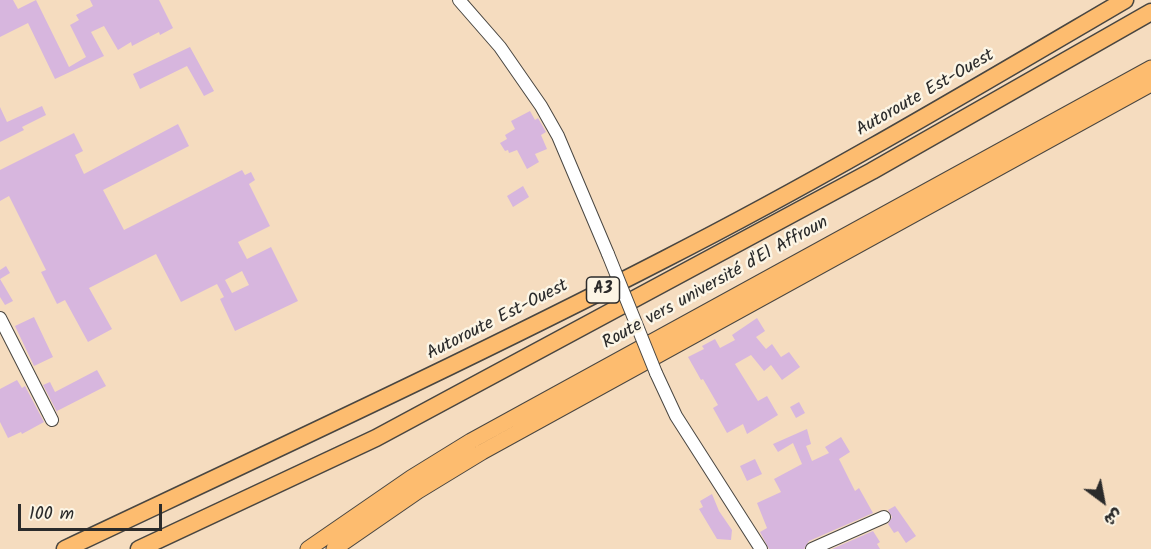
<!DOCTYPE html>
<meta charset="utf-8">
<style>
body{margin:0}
#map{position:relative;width:1151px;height:549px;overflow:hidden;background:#f5dcbf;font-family:Kalam,"Playpen Sans Arabic",sans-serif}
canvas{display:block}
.north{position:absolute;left:1073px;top:471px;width:60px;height:60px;-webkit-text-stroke:4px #fcf5e5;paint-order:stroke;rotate:148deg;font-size:16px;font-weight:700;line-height:24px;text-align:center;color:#2b2b2b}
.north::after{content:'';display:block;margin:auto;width:21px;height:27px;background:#2b2b2b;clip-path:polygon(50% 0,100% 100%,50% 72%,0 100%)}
.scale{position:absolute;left:18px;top:504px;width:144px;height:27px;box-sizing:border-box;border:3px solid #2b2b2b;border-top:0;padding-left:8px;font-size:18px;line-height:21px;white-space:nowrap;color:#2b2b2b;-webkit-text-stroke:4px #fcf5e5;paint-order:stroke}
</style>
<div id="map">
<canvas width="1151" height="549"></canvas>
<div class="north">ش</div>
<div class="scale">100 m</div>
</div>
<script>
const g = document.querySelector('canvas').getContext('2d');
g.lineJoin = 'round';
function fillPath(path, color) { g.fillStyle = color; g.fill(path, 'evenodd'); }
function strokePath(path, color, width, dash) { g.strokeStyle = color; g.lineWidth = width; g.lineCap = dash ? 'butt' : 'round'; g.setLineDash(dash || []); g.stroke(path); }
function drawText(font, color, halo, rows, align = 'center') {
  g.font = font + ' Kalam,sans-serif'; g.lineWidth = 5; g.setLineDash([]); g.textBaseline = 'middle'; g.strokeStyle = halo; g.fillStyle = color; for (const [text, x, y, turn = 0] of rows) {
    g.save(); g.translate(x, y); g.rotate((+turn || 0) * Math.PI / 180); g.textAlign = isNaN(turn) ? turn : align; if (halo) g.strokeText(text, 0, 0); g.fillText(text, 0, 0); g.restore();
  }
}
fillPath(new Path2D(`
 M0 0H13L18 9 36 0 69 67 86 57 70 25 79 20 76 15 93 6 90 0H159L173 28 160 35 159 32 132 46 131 42 118 50 104 26 91 32 104 56 55 79 28 23 0 37Z
 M190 47 214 91 204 96 187 66 140 89 133 74Z
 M42 106 46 115 22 127 24 130 0 142V107L7 122Z
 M530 111 535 120 538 118 546 132 541 135 547 149 535 154 539 162 527 169 517 150 509 153 508 150 505 151 500 143 507 139 505 135 515 129 511 121Z
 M178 124 189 146 103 190 124 230 242 170 245 175 251 172 255 180 249 184 270 226 238 242 247 259 271 247 298 301 235 331 220 299 224 297 217 284 181 302 156 254 89 288 112 329 88 342 65 300 57 304 41 272 46 270 9 196 0 201V170L74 133 83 151 75 155 84 174ZM242 271 249 285 232 293 225 280Z
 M523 186 529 197 513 207 507 196Z
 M6 266 10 273 0 279 13 301 5 305 0 297V270Z
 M34 317 53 357 34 366 15 326Z
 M757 318 765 331 756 337 766 349 772 344 781 357 789 352 800 367 782 380 771 365 764 371 751 355 735 364 758 401 767 396 778 415 747 434 743 424 727 433 713 408 718 405 703 379 701 380 688 357 704 349 702 346 715 339 720 348 735 340 732 335Z
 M97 370 106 386 57 411 58 414 43 385 50 382 55 392Z
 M17 380 22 388 25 386 44 422 22 434 21 432 8 438 0 422V389Z
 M799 402 805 413 796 418 790 407Z
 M807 429 811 444 806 446 812 461 829 453 825 447 841 437 850 452 839 459 855 491 859 488 873 513 809 541 804 549H769L760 532 767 528 757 503 781 492 774 479 802 464 793 443 778 452 773 444Z
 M755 459 762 474 747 481 740 466Z
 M712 494 719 511 732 530 731 540 717 539 699 509 703 507 700 501Z
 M895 506 916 536 906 543 898 531 894 533 888 524 892 517 888 510Z
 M873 531 880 542 877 544 880 549H832Z`), '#d7b6de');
const minor = new Path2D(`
 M459 0 500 47 541 106 558 136 608 254
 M0 318 52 420
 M656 373 676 416 761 549
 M812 549 884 517`);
const major = new Path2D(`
 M308 549 411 478 471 441 1151 68
 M334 549 418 491 482 452 1151 84`);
const highway = new Path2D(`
 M65 549C266 454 467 361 665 259 822 179 973 89 1125 0
 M139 549 376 438 872 171 1151 12`);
strokePath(minor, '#494641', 14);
strokePath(major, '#494641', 17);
strokePath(highway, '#494641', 19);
strokePath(minor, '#fff', 12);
strokePath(major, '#fdbc6f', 15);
strokePath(highway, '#fdbc6f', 16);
const minorBridge = new Path2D(`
 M608 254 656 373`);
strokePath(minorBridge, '#494641', 14, []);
strokePath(minorBridge, '#fff', 12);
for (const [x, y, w] of [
 [603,290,33]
]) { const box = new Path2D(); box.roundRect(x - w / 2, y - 13, w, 26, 4.5); g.fillStyle = '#fcf5e5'; g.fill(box); strokePath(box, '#2b2b2b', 1.5); }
drawText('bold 16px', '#2b2b2b', null, [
 ["A3",603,290]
]);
drawText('18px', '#2b2b2b', '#fcf5e5', [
 ["Autoroute Est-Ouest",926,94,-30],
 ["Route vers université d'El Affroun",716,284,-29],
 ["Autoroute Est-Ouest",498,321,-27]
]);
</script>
